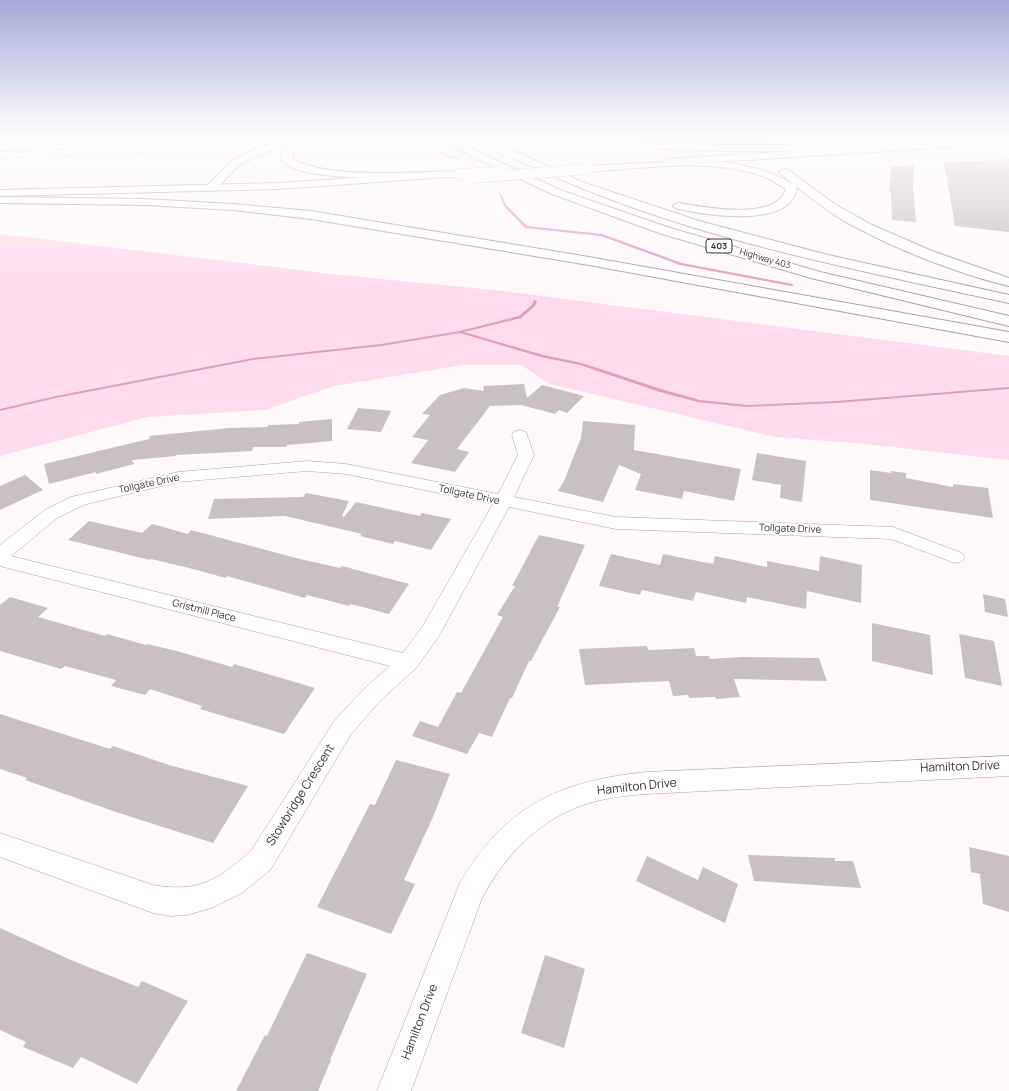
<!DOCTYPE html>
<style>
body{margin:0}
canvas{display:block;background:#fff9fc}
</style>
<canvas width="1009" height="1091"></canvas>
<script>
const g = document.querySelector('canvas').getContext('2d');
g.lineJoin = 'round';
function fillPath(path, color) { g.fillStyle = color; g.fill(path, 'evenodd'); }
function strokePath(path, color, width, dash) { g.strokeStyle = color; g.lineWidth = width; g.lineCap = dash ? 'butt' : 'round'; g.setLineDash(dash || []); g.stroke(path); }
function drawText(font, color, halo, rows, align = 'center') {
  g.font = font + ' Manrope,sans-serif'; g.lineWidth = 3.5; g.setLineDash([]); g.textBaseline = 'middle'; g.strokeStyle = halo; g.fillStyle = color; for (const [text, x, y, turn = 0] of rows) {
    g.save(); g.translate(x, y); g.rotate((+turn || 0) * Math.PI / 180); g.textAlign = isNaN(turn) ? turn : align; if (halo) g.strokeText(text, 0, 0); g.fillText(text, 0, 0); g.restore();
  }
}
fillPath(new Path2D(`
 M626 135H760L761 140 756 145 635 140Z
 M0 234 342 275 503 291 1009 356V460L855 443 775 437 550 384 521 365H463L334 386 265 410 148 417 0 456Z`), '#fedceb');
fillPath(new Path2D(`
 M641 135H646L640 137Z
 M499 193 501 194 506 205 527 226 602 234 682 263 792 284 794 285 792 286 680 265 601 236 525 228 504 206Z
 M534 300 537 301 535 306 521 318 464 332 543 355 582 363 664 390 700 400 747 405 837 401 1009 387V389L837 403 747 407 698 402 660 392 580 365 541 357 460 333 381 346 253 360 56 398 0 411V409L56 396 253 358 381 344 460 331 519 316 532 305Z`), '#e09ebd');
fillPath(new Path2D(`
 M1009 159V232L955 226 944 163Z
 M914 165 913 186 916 222 892 220 891 192H889L891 167Z
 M524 384 527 398 542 385 584 396 567 413 559 410 555 414 521 405 490 406 457 449 469 452 455 472 411 463 428 440 412 437 430 415 422 414 440 395 464 388 484 391 483 386Z
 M358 408 391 411 381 432 347 429Z
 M332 419V441L287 445 286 447H253L252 451 176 455V456L132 460 134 464 96 474V472L49 484 44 464 149 439 150 436 229 428 267 427 268 425 299 424V422Z
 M583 421 635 425 634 450 741 469 734 501 684 491 682 499 635 490 641 474 619 465 603 502 558 491 564 481 581 438Z
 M757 453 806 461 802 502 780 498 781 485 752 480Z
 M870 470 891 473V471L906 473V478L953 487V484L988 488 993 518 870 500Z
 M25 475 43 490 0 510V486Z
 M306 493 349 501 342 516 344 517 356 502 420 516 422 513 451 519 431 550 395 541 393 544 360 536 362 534 285 516 208 519 214 499 303 497Z
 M89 521 142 533 152 524 188 534 191 530 300 559 340 568 342 566 409 584 389 614 351 604 349 606 307 595 305 598 227 576 226 578 189 568 151 559 150 560 68 540Z
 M539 535 585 545 557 607H560L531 661H529L512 698H510L492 737 479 733 467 754 412 736 420 721 438 727 457 692 461 693 503 617 497 615 515 586H512Z
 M611 554 660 565 663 554 713 564 715 556 767 567V561L819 571 820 556 862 565 861 603 807 591 806 609 747 597 746 603 696 592 693 601 642 590 640 595 599 586Z
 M983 594 1005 599 1008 617 985 612Z
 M10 597 48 608 38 617 105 636 107 634 146 645 147 644 177 651 232 667 234 664 315 688 284 734 200 709 202 706 150 689 145 695 111 686 116 680 65 666 61 669 0 651V605Z
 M872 623 930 635 933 675 872 661Z
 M959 634 994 641 1002 686 965 678Z
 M647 646 648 650 694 648 696 656H709L710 659 743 657 819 658 827 681 734 679 740 697 716 699 715 697 689 698 688 695 673 696 669 681 585 685 579 649Z
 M0 714 110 749 113 746 169 765 248 786 213 843 119 813 25 780 27 778 0 769Z
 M396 760 450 774 433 817 404 880 415 884 391 934 317 907 370 804 375 805Z
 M969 847 1009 856V912L983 904 980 874 971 872Z
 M748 855 835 858V861H853L861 888 754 881Z
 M647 856 698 880 703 867 738 884 725 923 636 881Z
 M0 928 71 960 138 987 142 981 188 1001 137 1084 81 1057 73 1068 23 1047 26 1042 0 1030Z
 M307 953 367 974 330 1060H331L318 1091H236L265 1035 267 1036Z
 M545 955 585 969 564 1048 521 1033Z`), '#c8c0c3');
const minor = new Path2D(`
 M169 146 172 147 173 149 172 151 0 158V152Z
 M520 430 526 432 534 455 514 497 616 517 893 527 962 553 965 557 962 561 955 563 891 539 616 529 509 507 439 636 416 668 381 700 351 734 271 869 242 893 211 908 187 915 171 916 153 913 0 857V833L153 885C199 893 218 880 251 851L335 720 365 688 390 666 0 566V545L45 510 71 497 178 472 307 461 346 464 498 494 518 455 512 435 514 432ZM307 471 346 474 493 504 423 626 403 653 11 556 57 518 83 505 178 482Z
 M1009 756V776L646 794C624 796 603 798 583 805 537 821 504 857 482 898L411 1091H377L460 883C505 806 559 781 646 772Z`);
const major = new Path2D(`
 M952 141H1009V147H952L668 165 663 162 668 159Z
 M429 173 434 176 433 178 279 189 0 196V190L279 183Z`);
const highway = new Path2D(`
 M295 135 307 136 305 138 259 155 239 165 215 190 211 191 205 188 231 161 251 151Z
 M318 135H339L337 137C321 141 305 143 292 154L294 160C332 179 414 172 458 171L463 174 458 177C441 177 263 187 283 151L299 141Z
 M386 135C413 135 436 144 461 153L462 155 457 158 453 157 421 145 388 137Z
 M436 135H448L479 152 560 190 667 227 820 272 1009 316V326L811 278 659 233 552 194 471 156Z
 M471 135H484L510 149 582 182 699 221 828 255 1009 295V303C848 268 683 237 533 167 519 161 481 146 471 135Z
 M557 135C600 135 642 143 685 144 774 147 863 143 952 141L957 144 952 147C822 149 691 159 562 138Z
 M695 160C731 162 761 166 793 184L779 172 784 169 788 170 836 205 872 225 932 251 1009 278V286C955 273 893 248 844 221 828 211 812 199 797 187 792 230 703 215 675 208L673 206 675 204 679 203C703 207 763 219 782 197 783 195 785 192 786 189 780 186 774 181 767 178 715 157 644 168 589 172L584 169 589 166Z
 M0 197 145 199 233 204 311 211 589 257 1009 332V342L589 265 311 219 233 210 145 205 0 203Z`);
strokePath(minor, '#aba3a6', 1);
strokePath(major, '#aba3a6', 2);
strokePath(highway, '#aba3a6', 2);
fillPath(minor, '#fff');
fillPath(major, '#fff');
fillPath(highway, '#fff');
const majorBridge = new Path2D(`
 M458 174 498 172`);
const highwayBridge = new Path2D(`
 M471 178 589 169`);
strokePath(majorBridge, '#aba3a6', 11, []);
strokePath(highwayBridge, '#aba3a6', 11, []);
strokePath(majorBridge, '#fff', 10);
strokePath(highwayBridge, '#fff', 10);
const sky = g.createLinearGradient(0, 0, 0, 288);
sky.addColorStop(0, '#a5abd7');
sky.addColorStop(0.47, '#fffcfe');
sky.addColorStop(1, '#fffcfe00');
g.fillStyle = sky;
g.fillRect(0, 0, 1009, 288);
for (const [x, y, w] of [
 [719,246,26]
]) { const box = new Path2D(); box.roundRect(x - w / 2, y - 7, w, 14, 3); g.fillStyle = '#fff'; g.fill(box); strokePath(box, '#353233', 1); }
drawText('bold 9px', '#353233', null, [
 ["403",719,246]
]);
drawText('9px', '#353233', '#fff', [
 ["Highway 403",765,259,16]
]);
drawText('10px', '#353233', '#fff', [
 ["Tollgate Drive",149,484,-12],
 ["Tollgate Drive",469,495,12],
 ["Tollgate Drive",790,529,2],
 ["Gristmill Place",204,611,14]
]);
drawText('12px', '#353233', '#fff', [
 ["Hamilton Drive",960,767,-2],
 ["Hamilton Drive",637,787,-6],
 ["Stowbridge Crescent",301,795,-58],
 ["Hamilton Drive",420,1022,-69]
]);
</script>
